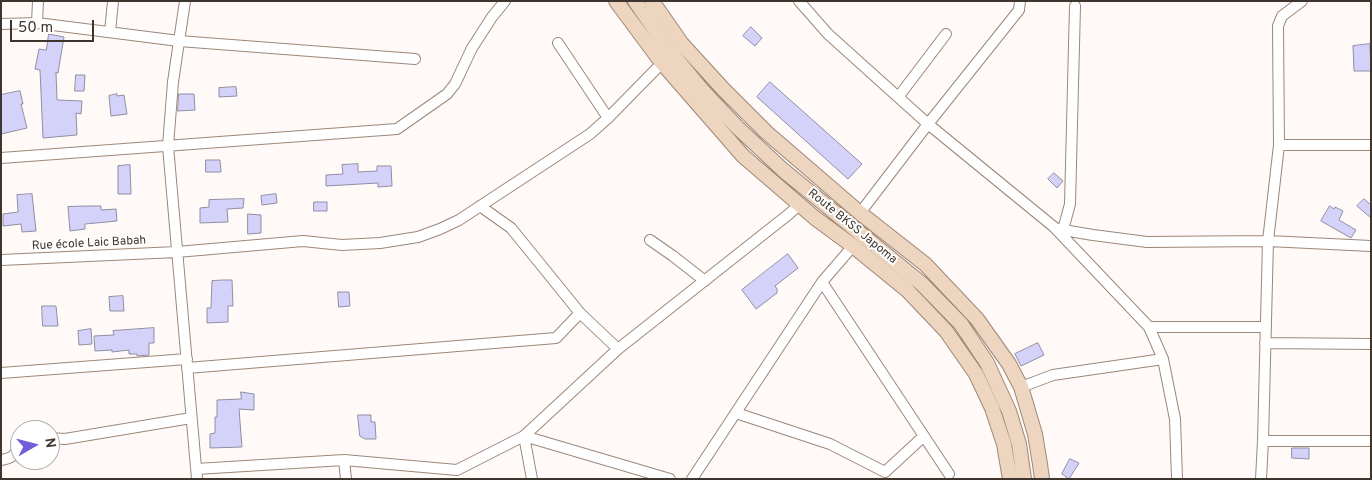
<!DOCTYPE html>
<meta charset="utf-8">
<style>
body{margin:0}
#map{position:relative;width:1372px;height:480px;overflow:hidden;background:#fffaf7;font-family:Overpass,sans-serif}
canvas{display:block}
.frame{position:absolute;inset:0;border:2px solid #3d352e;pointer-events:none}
.north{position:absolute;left:10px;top:420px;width:50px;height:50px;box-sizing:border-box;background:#fff;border:1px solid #b1aeab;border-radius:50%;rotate:82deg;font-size:14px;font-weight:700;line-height:20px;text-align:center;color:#3d352e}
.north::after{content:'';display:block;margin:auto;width:18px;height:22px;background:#735ed9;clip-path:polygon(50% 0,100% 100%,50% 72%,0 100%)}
.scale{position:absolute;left:10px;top:20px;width:84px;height:22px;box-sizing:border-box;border:2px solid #3d352e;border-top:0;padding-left:6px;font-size:15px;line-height:18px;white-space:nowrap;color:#3d352e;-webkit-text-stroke:4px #fff;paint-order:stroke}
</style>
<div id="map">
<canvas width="1372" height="480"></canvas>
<div class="frame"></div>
<div class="north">N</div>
<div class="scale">50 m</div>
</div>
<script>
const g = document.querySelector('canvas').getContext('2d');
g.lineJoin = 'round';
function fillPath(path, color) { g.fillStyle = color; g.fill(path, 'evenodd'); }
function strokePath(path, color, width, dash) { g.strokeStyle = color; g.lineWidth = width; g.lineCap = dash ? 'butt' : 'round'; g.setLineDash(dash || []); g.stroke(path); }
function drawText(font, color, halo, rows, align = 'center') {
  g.font = font + ' Overpass,sans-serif'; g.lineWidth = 4; g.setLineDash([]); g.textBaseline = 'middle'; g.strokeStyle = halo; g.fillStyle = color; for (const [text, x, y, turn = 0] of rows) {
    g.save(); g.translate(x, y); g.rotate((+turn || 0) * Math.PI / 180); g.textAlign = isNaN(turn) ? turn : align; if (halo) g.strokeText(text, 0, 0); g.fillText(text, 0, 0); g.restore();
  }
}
const building = new Path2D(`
 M751 27 762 38 755 46 743 36Z
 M49 34 64 37 58 73 56 72 57 100 82 101 81 114 76 113 77 135 43 138 40 70 35 69 39 49 46 50Z
 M1370 44 1371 71H1354L1353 46Z
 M76 75H85L84 91H75Z
 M770 82 862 164 848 179 757 97Z
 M236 87 237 96 219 97V88Z
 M20 91 23 104H21L27 128 1 134V95Z
 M117 94V96L124 95 127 114 111 116 109 96Z
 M179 94H194L195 110 178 111Z
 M206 160H220L221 172H206Z
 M358 164V172L377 171V166H391L392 186 378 187V183L326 186V175L343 174 342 165Z
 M130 165 131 194H118V166Z
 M1054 173 1063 181 1057 188 1048 179Z
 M32 194 36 231 22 232 21 224 3 226V214L18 212V211L17 195Z
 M276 194 277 203 262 205 261 196Z
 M244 199 243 208 227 209 228 222 200 223V208L209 207V200Z
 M1364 199 1371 205V218L1357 206Z
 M314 202H327V211H314Z
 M85 206H101V210L116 209 117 221 85 224V229L70 231 68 207Z
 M1330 206 1334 209 1335 207 1343 211 1339 220 1356 230 1351 238 1321 221Z
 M248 214 261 215V233L248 234Z
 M788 254 798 268 775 286 777 289V293L756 309 742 290Z
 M223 280H232L233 306H228V322L207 323V308H211L212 281Z
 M338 292H349L350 306 339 307Z
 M123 296 124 311H110L109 297Z
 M42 306H56L58 326H43Z
 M154 328V343H149V355L137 356V354H129V350L112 352V350L95 351 94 336 114 335 113 331Z
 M91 329 92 344 79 345 78 331Z
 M1038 343 1044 355 1021 366 1015 354Z
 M241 392 254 394V410L239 409 242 447 210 448V434L215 433V417H217V400L241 399Z
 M358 415H371V422H375L376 439H365L360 436Z
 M1292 448H1309V459L1292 458Z
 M1070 459 1079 463 1069 479 1062 474Z`);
fillPath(building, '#d4d2f9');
strokePath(building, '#8f8ea4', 1);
const street = new Path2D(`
 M185 1 173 82 168 146 197 479
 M799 1 828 34 928 124 1054 227 1149 327 1163 359 1175 419 1177 479
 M37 23 38 1
 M1 24 37 23 179 41 415 59
 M110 32 113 1
 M558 43 608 118
 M899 96 946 34
 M1279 145H1371
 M1 158 397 129 447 94 455 84 472 48 492 17 505 1
 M480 206 511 228 580 313 618 349
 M860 213 928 124 1019 10 1020 1
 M1055 228 1063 230 1093 235 1147 242 1268 241 1371 246
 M1063 230 1070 204 1075 6
 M650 240 673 256 705 281
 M1 260 177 252 303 241 342 245 380 243 418 237 440 229 459 220 590 134 608 118 662 63
 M822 282 949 474
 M1149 327H1266
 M1265 343 1371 344
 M187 368 556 338 580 313
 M1 373 187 359
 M1021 387 1053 375 1163 359
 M736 413 830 444 885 472 924 436
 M50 438 65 439 191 418
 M1263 441H1371
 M1 460C14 458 14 455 20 444
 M344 460 346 479
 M196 469 344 460 457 470 524 436 618 349 789 214 799 205
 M532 479 524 436 670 479
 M692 479 822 282 853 246
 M1261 479 1263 441 1268 241 1279 145 1278 26 1282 16 1302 1`);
const secondary = new Path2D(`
 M616 1 662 63 743 156 815 218 853 246 907 290 946 331 976 374 992 408 1004 444 1010 479
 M635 1 669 50 702 90 737 127 783 170 922 284 961 324 987 363 1009 411 1019 444 1024 479
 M652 1 682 44 724 90 766 132 860 213 925 264 977 319 1009 364 1021 387 1035 434 1040 464 1042 479`);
strokePath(street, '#9c8779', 12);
strokePath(secondary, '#9c8779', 16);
strokePath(street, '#fff', 10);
strokePath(secondary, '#eed5bf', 14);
drawText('12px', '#3d352e', '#fff', [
 ["Route BKSS Japoma",852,227,39],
 ["Rue école Laic Babah",89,244,-3]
]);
</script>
